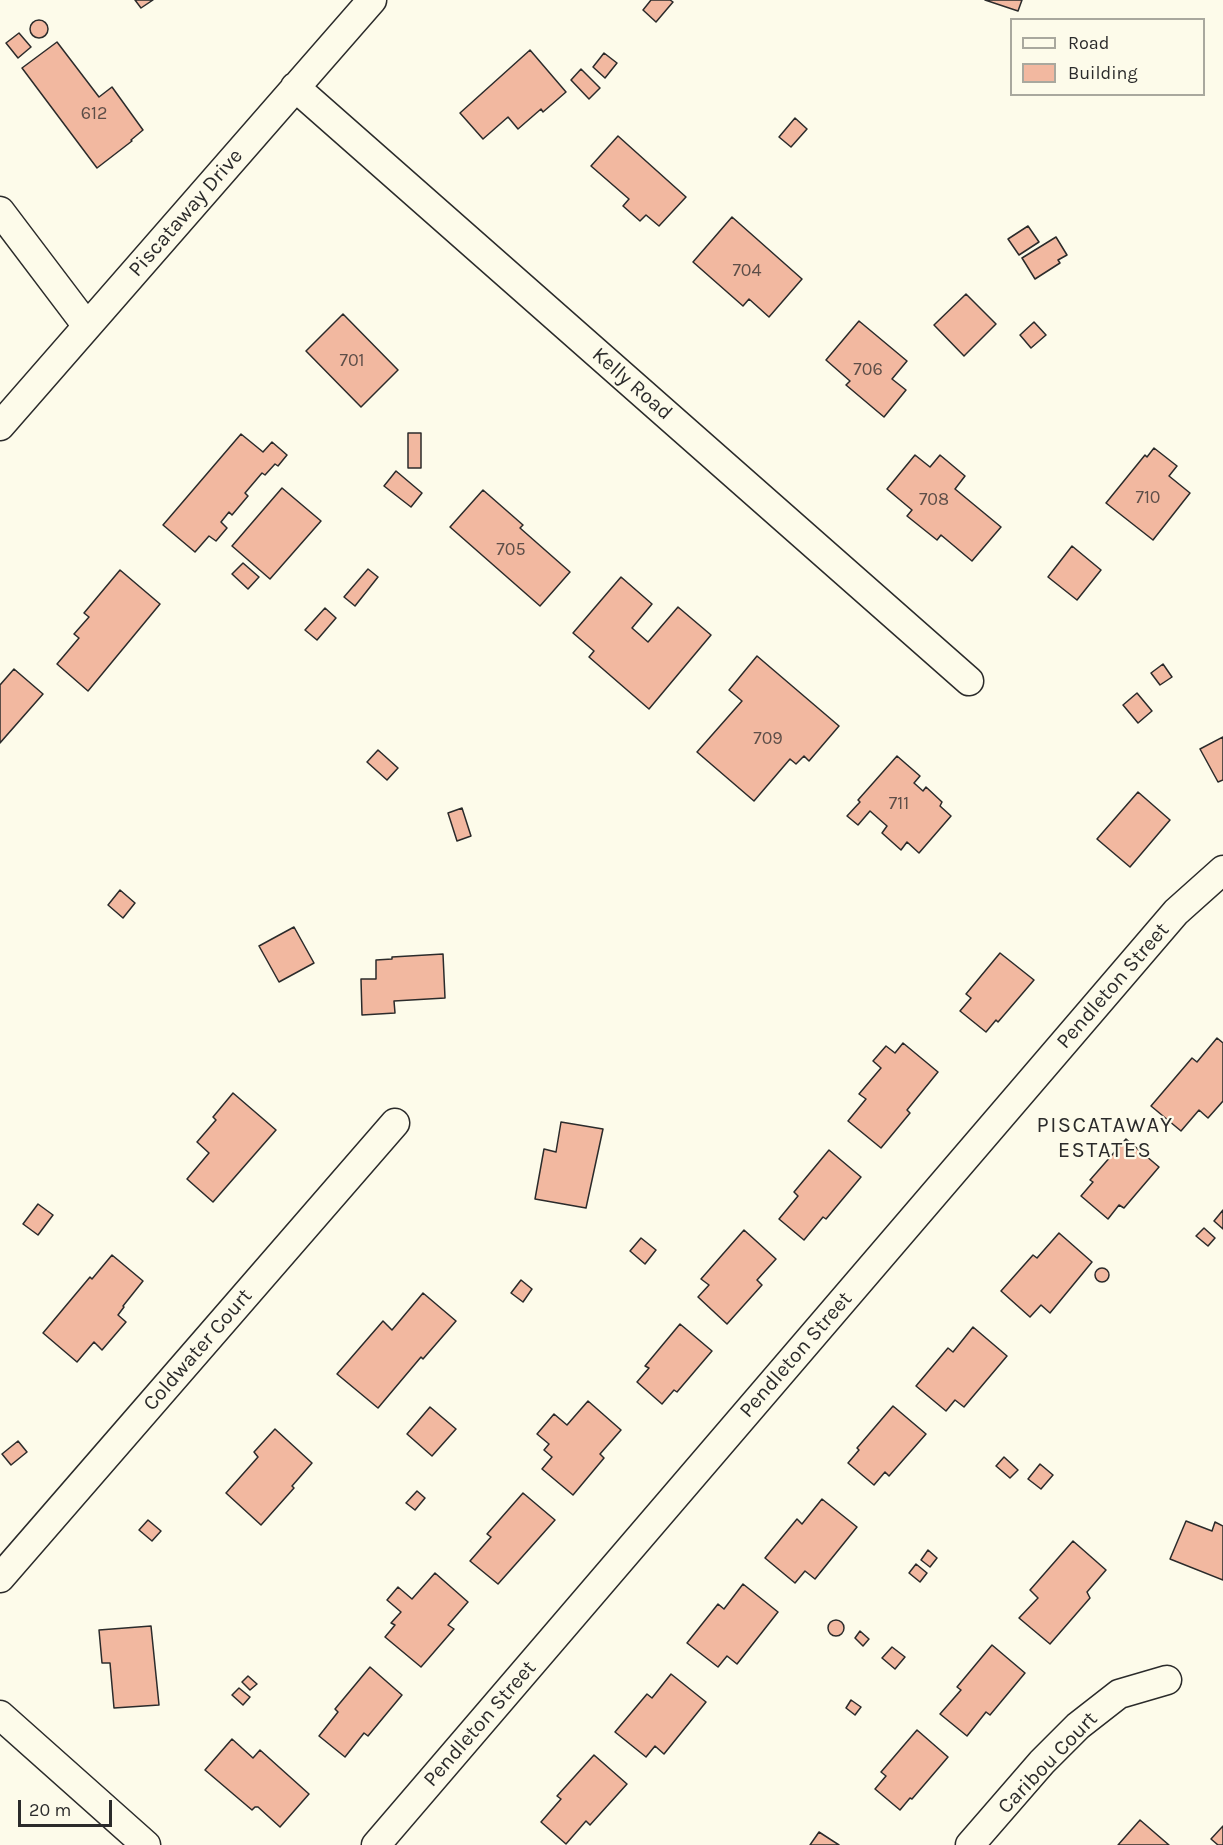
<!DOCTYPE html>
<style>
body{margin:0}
#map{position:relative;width:1223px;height:1845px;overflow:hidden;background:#fdfbea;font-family:Karla,sans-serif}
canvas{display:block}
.legend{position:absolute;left:1010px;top:18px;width:195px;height:78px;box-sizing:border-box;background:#fdfbea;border:2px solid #a9a89e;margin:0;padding:8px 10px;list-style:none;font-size:18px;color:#2b2b2b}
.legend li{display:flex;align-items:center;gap:12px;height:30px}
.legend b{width:30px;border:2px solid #a9a89e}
.scale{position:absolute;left:18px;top:1800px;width:94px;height:27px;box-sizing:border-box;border:3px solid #2b2b2b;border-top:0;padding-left:8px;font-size:18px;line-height:21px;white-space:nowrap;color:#2b2b2b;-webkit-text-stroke:4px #fdfbea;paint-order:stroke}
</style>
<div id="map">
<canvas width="1223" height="1845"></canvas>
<ul class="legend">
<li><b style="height:8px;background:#fdfbea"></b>Road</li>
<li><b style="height:16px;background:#f2b8a0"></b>Building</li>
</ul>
<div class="scale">20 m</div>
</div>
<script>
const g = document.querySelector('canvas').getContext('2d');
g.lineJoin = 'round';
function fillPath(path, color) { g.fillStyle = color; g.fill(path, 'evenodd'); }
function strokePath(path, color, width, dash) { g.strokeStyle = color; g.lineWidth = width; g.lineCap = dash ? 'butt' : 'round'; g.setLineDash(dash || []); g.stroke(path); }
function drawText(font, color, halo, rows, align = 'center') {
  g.font = font + ' Karla,sans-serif'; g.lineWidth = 4.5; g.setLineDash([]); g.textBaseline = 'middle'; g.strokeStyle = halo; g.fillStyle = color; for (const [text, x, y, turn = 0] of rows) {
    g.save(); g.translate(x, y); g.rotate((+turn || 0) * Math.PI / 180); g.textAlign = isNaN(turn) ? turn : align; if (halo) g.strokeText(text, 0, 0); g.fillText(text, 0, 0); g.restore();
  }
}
const building = new Path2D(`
 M135 0H153L141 8Z
 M651 0H670L673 2 656 22 643 10Z
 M985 0H1022L1018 11Z
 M30 29a9 9 0 1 1 18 0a9 9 0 1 1-18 0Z
 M19 33 31 47 18 58 6 43Z
 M57 42 99 97 112 87 143 130 131 140 132 141 97 168 22 68Z
 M530 50 566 92 543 112 541 109 518 129 508 117 483 139 460 113Z
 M604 53 617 63 605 78 593 67Z
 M581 69 600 88 589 99 571 80Z
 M795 118 807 129 791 147 779 137Z
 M618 136 686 197 659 226 646 215 640 221 623 206 629 199 591 166Z
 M732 217 802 279 769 317 749 299 743 306 693 262Z
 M1028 226 1039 242 1019 255 1008 239Z
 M1056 237 1067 255 1058 260 1060 263 1035 279 1022 258Z
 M966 294 996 324 964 356 934 325Z
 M343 314 398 370 361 407 306 351Z
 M859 321 907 361 892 379 906 390 884 417 846 385 850 381 826 360Z
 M1034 322 1046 335 1031 348 1020 335Z
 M408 433H421V468H408Z
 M241 434 263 452 272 442 287 455 278 466 275 464 265 475 262 473 245 493 248 496 232 515 229 512 221 522 227 528 216 541 209 536 195 552 163 525Z
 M1154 448 1177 466 1169 476 1190 493 1153 540 1106 503 1145 455 1147 457Z
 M915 455 930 467 940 455 965 476 955 489 1001 527 972 561 941 535 937 540 907 516 912 510 887 489Z
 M396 471 422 493 411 507 384 486Z
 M282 488 321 521 270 579 232 546Z
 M483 490 523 525 520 528 570 572 540 606 450 527Z
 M1072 546 1101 570 1077 600 1048 577Z
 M243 563 259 577 248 589 232 574Z
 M368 569 378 577 355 606 344 597Z
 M120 570 160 604 88 691 57 664 79 638 74 634 89 617 84 613Z
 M621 577 652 604 632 628 648 642 678 607 711 635 649 709 589 657 594 651 573 633Z
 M325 608 336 618 317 640 305 630Z
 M757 656 839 726 809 761 804 756 796 764 790 759 754 801 697 752 742 701 729 690Z
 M1163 664 1172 677 1160 685 1151 673Z
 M14 669 43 694 0 743V685Z
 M1137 693 1152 711 1138 723 1123 705Z
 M1223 737V780L1218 782 1200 749Z
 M378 750 398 768 387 780 367 762Z
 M897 756 920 776 914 783 923 791 926 787 942 802 940 806 951 816 919 853 907 842 901 850 882 833 887 826 870 811 858 825 847 816 860 802 858 800Z
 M1138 792 1170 820 1130 867 1097 839Z
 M462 808 471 836 457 841 448 813Z
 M120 890 135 903 123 918 108 905Z
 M294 927 314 963 279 982 259 946Z
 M1000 953 1034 980 998 1022 996 1020 986 1032 960 1011 971 998 966 994Z
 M443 954 445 998 394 1001 395 1013 362 1015 361 979H376V960L392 959V957Z
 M1217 1038 1223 1043V1101L1208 1118 1199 1110 1181 1131 1151 1106 1192 1058 1197 1062Z
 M903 1043 938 1072 907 1110 910 1113 881 1148 848 1121 866 1099 859 1094 881 1068 873 1061 886 1046 895 1053Z
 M233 1093 276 1130 213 1202 187 1179 209 1153 197 1142 216 1120 213 1117Z
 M561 1122 603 1129 586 1208 535 1199 544 1149 556 1152Z
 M1126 1139 1159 1167 1124 1208 1119 1205 1108 1219 1081 1196 1093 1182 1090 1180Z
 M829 1150 861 1177 826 1219 823 1217 804 1240 779 1219 798 1196 794 1192Z
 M38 1204 53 1215 38 1235 23 1224Z
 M1223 1210V1229L1214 1221Z
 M1204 1228 1215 1238 1208 1246 1196 1236Z
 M744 1230 776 1259 757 1280 762 1285 727 1324 698 1297 709 1285 701 1279Z
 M1059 1233 1092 1262 1050 1313 1041 1305 1030 1317 1001 1291 1033 1255 1037 1258Z
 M641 1238 656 1250 645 1264 630 1251Z
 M112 1255 143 1281 123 1306 124 1307 118 1315 126 1322 102 1350 94 1342 77 1362 43 1333 90 1277 92 1279Z
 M1095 1275a7 7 0 1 1 14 0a7 7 0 1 1-14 0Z
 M521 1280 532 1289 523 1302 511 1293Z
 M423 1293 456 1321 423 1359 421 1357 378 1408 337 1374 383 1321 392 1330Z
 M680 1324 712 1351 677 1392 674 1390 662 1404 637 1382 649 1368 645 1366Z
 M973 1327 1007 1356 964 1407 955 1400 946 1411 916 1386 948 1348 953 1352Z
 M588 1401 621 1430 600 1454 604 1458 573 1495 542 1469 552 1457 544 1450 549 1444 537 1434 554 1414 567 1425Z
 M893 1406 926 1434 889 1476 885 1472 874 1485 848 1463 859 1450 857 1448Z
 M430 1407 456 1429 432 1456 407 1434Z
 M275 1429 312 1463 292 1486 294 1488 261 1525 226 1493 258 1457 254 1452Z
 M18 1441 27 1452 11 1465 2 1454Z
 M1004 1457 1018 1470 1010 1478 996 1466Z
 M1040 1464 1053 1475 1041 1489 1028 1479Z
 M417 1491 425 1498 415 1510 406 1503Z
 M523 1493 555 1520 498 1584 470 1561 491 1537 487 1534Z
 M822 1499 857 1527 815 1579 805 1571 795 1583 765 1558 797 1519 802 1524Z
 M148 1520 161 1531 152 1541 139 1530Z
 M1186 1521 1212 1531 1215 1522 1223 1526V1580L1170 1559Z
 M1073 1541 1106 1570 1087 1592 1090 1598 1050 1644 1019 1618 1038 1598 1030 1590Z
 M928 1550 937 1558 930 1567 921 1560Z
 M916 1564 927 1573 920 1582 909 1573Z
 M435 1573 468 1602 448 1625 454 1629 421 1667 385 1637 395 1625 391 1623 401 1612 387 1600 398 1587 412 1599Z
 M743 1584 778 1612 737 1664 727 1656 718 1667 687 1643 718 1604 724 1609Z
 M828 1628a8 8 0 1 1 16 0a8 8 0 1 1-16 0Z
 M151 1626 159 1705 114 1708 110 1663H102L99 1630Z
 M860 1631 869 1639 863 1646 855 1638Z
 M992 1645 1025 1673 990 1715 986 1712 967 1736 940 1714 961 1690 957 1687Z
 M892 1647 905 1657 895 1669 882 1658Z
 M370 1667 402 1695 368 1736 364 1733 345 1757 319 1736 338 1712 335 1709Z
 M671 1674 706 1702 664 1754 655 1746 646 1757 615 1732 647 1694 652 1698Z
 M248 1676 257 1684 250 1690 242 1682Z
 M239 1688 250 1697 243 1705 232 1695Z
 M851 1700 861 1707 855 1715 846 1708Z
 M917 1730 948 1757 912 1799 910 1798 900 1810 875 1789 886 1776 881 1772Z
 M232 1739 253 1758 260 1750 309 1794 280 1827 258 1807H255L252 1810 205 1770Z
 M594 1755 627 1784 590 1825 586 1821 566 1844 541 1822 561 1799 557 1796Z
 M1140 1820 1169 1845H1118Z
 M1223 1826V1845H1218L1211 1839Z
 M819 1832 839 1845H810Z`);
fillPath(building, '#f2b8a0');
strokePath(building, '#2b2b2b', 1.5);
const minor = new Path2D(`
 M295 87 969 681
 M0 211 87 326
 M0 426 372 0
 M0 1578 395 1123
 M0 1715 146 1845
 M376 1845 1176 912 1223 870
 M970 1845 1042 1762 1078 1726 1119 1694 1167 1680`);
strokePath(minor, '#2b2b2b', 31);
strokePath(minor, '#fdfbea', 28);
drawText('18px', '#5d4e48', null, [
 ["612",94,114],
 ["704",747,271],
 ["701",352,361],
 ["706",868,370],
 ["710",1148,498],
 ["708",934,500],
 ["705",511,550],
 ["709",768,739],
 ["711",899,804]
]);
drawText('21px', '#2b2b2b', '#fdfbea', [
 ["Piscataway Drive",186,213,-49],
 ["Kelly Road",632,384,41],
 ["Pendleton Street",1113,986,-49],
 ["Coldwater Court",198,1350,-49],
 ["Pendleton Street",796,1355,-49],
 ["Pendleton Street",480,1724,-49],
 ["Caribou Court",1048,1763,-46]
]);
g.letterSpacing = '1.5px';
drawText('22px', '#2b2b2b', '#fdfbea', [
 ["PISCATAWAY",1105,1126],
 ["ESTATES",1105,1151]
]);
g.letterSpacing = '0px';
</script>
